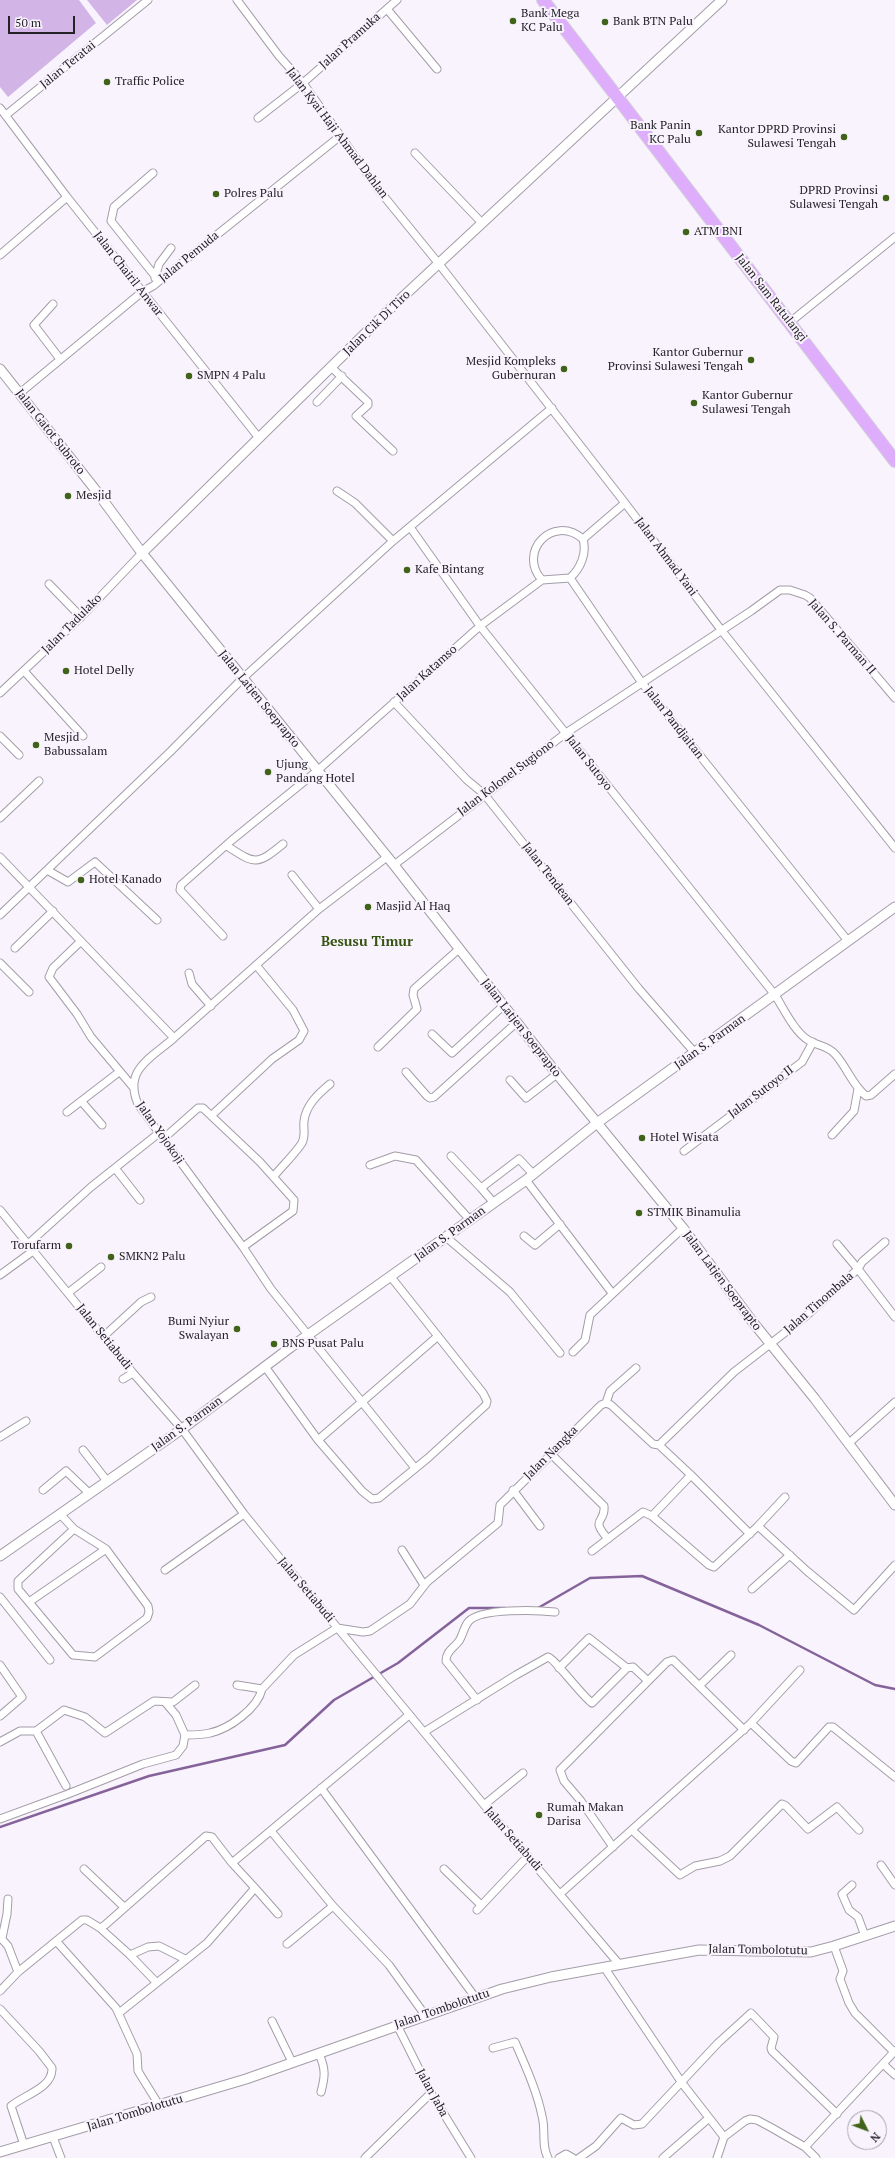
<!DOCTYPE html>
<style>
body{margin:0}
#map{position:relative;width:895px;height:2158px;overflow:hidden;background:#f9f3fe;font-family:"PT Serif",serif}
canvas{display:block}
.north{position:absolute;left:847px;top:2110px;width:40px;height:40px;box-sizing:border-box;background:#f9f3fe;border:1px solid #a4a0a8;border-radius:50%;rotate:132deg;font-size:11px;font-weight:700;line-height:16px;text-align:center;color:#252327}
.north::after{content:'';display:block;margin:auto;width:14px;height:18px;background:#406219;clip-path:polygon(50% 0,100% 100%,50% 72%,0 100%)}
.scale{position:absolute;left:8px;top:16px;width:67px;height:18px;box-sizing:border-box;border:2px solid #252327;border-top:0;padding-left:5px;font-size:12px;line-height:14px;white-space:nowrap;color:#252327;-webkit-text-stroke:3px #f9f3fe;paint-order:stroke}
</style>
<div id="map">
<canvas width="895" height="2158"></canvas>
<div class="north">N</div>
<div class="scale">50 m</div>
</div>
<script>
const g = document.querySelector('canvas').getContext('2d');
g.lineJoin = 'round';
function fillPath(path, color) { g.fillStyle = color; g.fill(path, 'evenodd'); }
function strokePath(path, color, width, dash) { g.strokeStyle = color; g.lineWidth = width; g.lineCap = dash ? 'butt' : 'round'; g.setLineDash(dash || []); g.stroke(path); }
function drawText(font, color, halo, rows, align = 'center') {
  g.font = font + ' "PT Serif",serif'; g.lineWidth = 4; g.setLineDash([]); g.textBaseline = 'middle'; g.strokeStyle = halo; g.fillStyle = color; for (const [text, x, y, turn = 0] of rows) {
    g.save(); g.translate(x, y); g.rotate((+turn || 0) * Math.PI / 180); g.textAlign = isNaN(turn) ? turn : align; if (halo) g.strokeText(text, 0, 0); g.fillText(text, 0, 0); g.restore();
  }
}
fillPath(new Path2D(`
 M0 0H79L96 23 8 97 0 87Z
 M87 0H137L107 25Z`), '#d3b4e7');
strokePath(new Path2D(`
 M538 1608 590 1578 642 1576 759 1625 875 1685 895 1689
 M0 1827 149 1776 285 1745 334 1700 398 1663 469 1608H505`), '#85639a', 2.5);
strokePath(new Path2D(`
 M66 1786 72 1797`), '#cfc9d3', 7, [7, 3.5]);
const minor = new Path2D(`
 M237 0 279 56 303 83 378 189 439 264 625 503 722 631 895 848
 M387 9 437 69
 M0 108 67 197 259 438
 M6 115 148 0
 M258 118 303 83 397 0
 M415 153 482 223
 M153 173 114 207 111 221 155 276
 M0 255 67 197
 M155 278 159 264 171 248
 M53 304 34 325 60 359
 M789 323 895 237
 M331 367 368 402V405L356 416 393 451
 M20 393 142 292 153 286 339 137
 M317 402 342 376
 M337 491 355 503 393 541
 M625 503 583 539C587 553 581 568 570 578L642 683 848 941
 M410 527 480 626 775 995C784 1009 794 1031 808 1040 817 1046 827 1045 835 1054 847 1067 852 1085 866 1096L871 1095 895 1074
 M542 580C517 553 552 513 583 539
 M49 584 81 617
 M24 671 83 736
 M0 693 81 617 142 553
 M394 702 467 780 484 794 639 989 695 1053
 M0 736 19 755
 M0 818 39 781
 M227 846C255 864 256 866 283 844
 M0 857 174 1038C151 1058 123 1070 138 1104L243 1247 271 1289 415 1468
 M394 865 566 733 751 611 780 590H790L805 595 810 598 895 698
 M47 870 68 882 95 862 157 920
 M292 875 319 909
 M0 915 171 751 242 679 393 541 552 408
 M223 936 180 890 181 885 232 840 317 771 480 626 542 580 570 578
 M81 941 53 968 49 977 77 1014 91 1037 133 1087
 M15 948 53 911
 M0 963 29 992
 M189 973 192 984 211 1006
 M432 1034 452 1053 503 1006
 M174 1038 319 909 387 857
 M378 1047 417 1009 413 995 414 989 459 949
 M406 1072 427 1096 430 1098 434 1097 516 1023
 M510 1080 526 1098 557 1074
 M82 1102 102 1125
 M67 1112 119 1072
 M212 1115 272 1059 299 1040 304 1031 293 1010 256 965
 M832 1135 854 1111 858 1089
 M163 1139 198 1108H203L260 1162 294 1200 293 1211 243 1247
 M684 1151 802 1062 813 1042
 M451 1156 481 1188 519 1159 533 1174
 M370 1165 395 1156 416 1160 470 1220
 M115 1168 140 1200
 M274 1176C283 1165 294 1155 302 1143 306 1135 303 1129 304 1121 306 1105 318 1094 330 1084
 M526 1180 612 1293
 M481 1188 494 1203
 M0 1210 133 1373 182 1429 244 1514 283 1562 495 1818 619 1964
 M524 1236 535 1245 560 1224
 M446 1237 510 1292 560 1353
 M837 1244 858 1269 862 1262 885 1242
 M27 1245 91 1187 159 1133
 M0 1275 33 1251
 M68 1293 101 1267
 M104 1336 141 1302 151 1297
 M573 1352 585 1340 590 1315 683 1228
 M266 1368 318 1440 438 1336
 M123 1379 133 1373
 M606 1403 610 1391 636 1368
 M0 1437 26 1421
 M318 1440 362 1491 372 1499 379 1498 428 1458 486 1405 487 1401 483 1393 391 1277
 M848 1444 895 1402
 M83 1450 107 1481
 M551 1454 604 1506C606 1524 589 1517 608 1539
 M691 1475 750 1534
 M43 1490 66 1471 89 1493
 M513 1490 540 1526
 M60 1514 74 1529 106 1549 148 1606 149 1612 147 1618 95 1657 73 1655 18 1589V1581L74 1529
 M652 1516 691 1475 659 1445
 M758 1526 785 1497
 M402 1550 424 1585
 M592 1551 643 1512 652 1516 709 1565 714 1567 758 1526 807 1571 854 1610 895 1565
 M165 1570 244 1514
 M752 1589 790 1555
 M0 1597 50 1660
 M29 1602 106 1549
 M0 1665 22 1697 0 1716
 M559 1668 589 1638 627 1668
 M700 1685 731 1655
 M241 1686 237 1685 262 1689 294 1655 337 1628 363 1632 370 1631 410 1604 427 1582 498 1523 500 1505 601 1405 606 1403 611 1405 653 1444 659 1445 734 1372 805 1317 858 1269 895 1317
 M477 1700 446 1661C446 1651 454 1648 459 1641 463 1635 464 1626 469 1621 481 1608 538 1610 555 1612
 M165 1702 176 1715 185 1735C193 1735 202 1735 210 1733 229 1729 258 1708 262 1689
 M751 1723 800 1670
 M36 1731 66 1786
 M424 1732 516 1675 548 1657C554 1658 582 1696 592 1703L627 1668 633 1667 648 1681
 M0 1742 20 1731H36L64 1710 85 1717 105 1733 154 1701 173 1702 195 1685
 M321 1788 475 1997
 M484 1805 523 1773
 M0 1819 68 1794 143 1764 176 1755 183 1746 185 1735
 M632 1830 680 1875 695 1866 720 1861 730 1856 782 1804 786 1806 808 1829 837 1807 859 1830
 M271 1831 333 1906 389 1965 425 2015
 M613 1847 581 1801 564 1781 560 1770 667 1662 673 1660 744 1730
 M881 1865 895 1885
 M84 1869 124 1907
 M444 1869 481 1905
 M852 1885 842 1894 849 1910 858 1917 865 1936
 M255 1888 278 1914
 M560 1894 751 1723 791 1761 796 1763 829 1727H833L895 1777
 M477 1910 528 1856
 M100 1928 130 1955 148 1947 159 1946 185 1959
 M0 1937 8 1946 18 1972
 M2 1938 7 1914 8 1899
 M57 1942 116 2008 137 2054 138 2071 159 2105
 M287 1944 333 1906
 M834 1946 843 1971 840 1979 849 2003 855 2013 894 2052
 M130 1955 156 1982
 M604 1967 682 2083 724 2137
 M0 1991 18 1972 82 1920H87L100 1928 105 1925 206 1836 212 1837 232 1863
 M0 2009 39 2051 52 2068C53 2088 24 2095 11 2106L24 2145
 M119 2013 207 1943 255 1888 232 1863 409 1715
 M272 2021 292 2062
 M397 2025 431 2093 471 2158
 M493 2048 515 2042C525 2065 537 2091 542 2116 546 2130 541 2145 548 2158
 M319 2054C326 2069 325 2077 321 2092
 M883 2064 895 2075
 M53 2137 61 2158
 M805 2147 895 2051
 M365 2158 431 2093
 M559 2158 566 2154 573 2158
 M579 2158 596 2146 621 2118 634 2125 642 2124 718 2043 751 2013 774 2037 771 2048 772 2051 837 2114
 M663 2158 709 2118
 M717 2158 724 2137 745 2121 750 2119 757 2120 772 2128 805 2147 816 2158`);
const tertiary = new Path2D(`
 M0 369 94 488 142 553 394 865 557 1074 683 1228 752 1321 815 1399 895 1505
 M142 553 393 306 722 0
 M0 1556 182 1429 291 1347 526 1180 597 1123 895 907
 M0 2152 246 2079 502 1989 551 1977 699 1950 811 1952 834 1946 895 1926`);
const trunk = new Path2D(`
 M543 0 895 461`);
strokePath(minor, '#a39da7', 9);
strokePath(tertiary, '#a39da7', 11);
strokePath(trunk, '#d3d3d4', 14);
strokePath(minor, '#fff', 7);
strokePath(tertiary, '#fff', 9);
strokePath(trunk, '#deaefc', 12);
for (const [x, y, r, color] of [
 [513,21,4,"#406219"],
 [605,22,4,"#406219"],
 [107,82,4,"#406219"],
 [699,133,4,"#406219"],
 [844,137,4,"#406219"],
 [216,194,4,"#406219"],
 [886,198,4,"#406219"],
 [686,232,4,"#406219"],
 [751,360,4,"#406219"],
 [564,369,4,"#406219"],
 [189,376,4,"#406219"],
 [694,403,4,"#406219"],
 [68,496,4,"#406219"],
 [407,570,4,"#406219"],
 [66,671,4,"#406219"],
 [36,745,4,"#406219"],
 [268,772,4,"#406219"],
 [81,880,4,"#406219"],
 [368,907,4,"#406219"],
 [642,1138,4,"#406219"],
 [639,1213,4,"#406219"],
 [69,1246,4,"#406219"],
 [111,1257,4,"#406219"],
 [237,1329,4,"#406219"],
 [274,1344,4,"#406219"],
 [539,1815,4,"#406219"]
]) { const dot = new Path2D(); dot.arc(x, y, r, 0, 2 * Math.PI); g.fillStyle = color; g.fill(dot); strokePath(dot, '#f9f3fe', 1.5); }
drawText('12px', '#252327', '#f9f3fe', [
 ["Bank Mega",521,14],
 ["KC Palu",521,28],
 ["Bank BTN Palu",613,22],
 ["Traffic Police",115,82],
 ["Bank Panin",691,126,"right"],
 ["KC Palu",691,140,"right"],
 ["Kantor DPRD Provinsi",836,130,"right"],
 ["Sulawesi Tengah",836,144,"right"],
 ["DPRD Provinsi",878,191,"right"],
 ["Sulawesi Tengah",878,205,"right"],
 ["Polres Palu",224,194],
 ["ATM BNI",694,232],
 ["Kantor Gubernur",743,353,"right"],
 ["Provinsi Sulawesi Tengah",743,367,"right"],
 ["Mesjid Kompleks",556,362,"right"],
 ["Gubernuran",556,376,"right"],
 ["SMPN 4 Palu",197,376],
 ["Kantor Gubernur",702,396],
 ["Sulawesi Tengah",702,410],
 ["Mesjid",76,496],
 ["Kafe Bintang",415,570],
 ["Hotel Delly",74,671],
 ["Mesjid",44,738],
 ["Babussalam",44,752],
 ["Ujung",276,765],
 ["Pandang Hotel",276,779],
 ["Hotel Kanado",89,880],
 ["Masjid Al Haq",376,907],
 ["Hotel Wisata",650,1138],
 ["STMIK Binamulia",647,1213],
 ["Torufarm",61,1246,"right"],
 ["SMKN2 Palu",119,1257],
 ["Bumi Nyiur",229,1322,"right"],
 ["Swalayan",229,1336,"right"],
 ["BNS Pusat Palu",282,1344],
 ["Rumah Makan",547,1808],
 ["Darisa",547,1822]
], 'left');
drawText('12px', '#252327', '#f9f3fe', [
 ["Jalan Pramuka",350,41,-42],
 ["Jalan Teratai",68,65,-39],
 ["Jalan Kyai Haji Ahmad Dahlan",337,133,53],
 ["Jalan Pemuda",189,257,-39],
 ["Jalan Chairil Anwar",128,274,52],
 ["Jalan Sam Ratulangi",771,298,52],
 ["Jalan Cik Di Tiro",377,323,-44],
 ["Jalan Gatot Subroto",50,432,52],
 ["Jalan Ahmad Yani",666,557,53],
 ["Jalan Tadulako",72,624,-45],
 ["Jalan S. Parman II",842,637,49],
 ["Jalan Katamso",427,673,-42],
 ["Jalan Latjen Soeprapto",259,699,51],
 ["Jalan Pandjaitan",674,723,52],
 ["Jalan Sutoyo",589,763,52],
 ["Jalan Kolonel Sugiono",506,778,-37],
 ["Jalan Tendean",548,874,52],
 ["Jalan Latjen Soeprapto",521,1028,52],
 ["Jalan S. Parman",710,1042,-36],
 ["Jalan Sutoyo II",761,1092,-37],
 ["Jalan Yojokoji",160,1133,55],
 ["Jalan S. Parman",450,1234,-36],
 ["Jalan Latjen Soeprapto",722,1281,53],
 ["Jalan Tinombala",819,1303,-41],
 ["Jalan Setiabudi",104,1337,51],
 ["Jalan S. Parman",187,1424,-36],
 ["Jalan Nangka",551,1453,-45],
 ["Jalan Setiabudi",306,1590,50],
 ["Jalan Setiabudi",513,1839,49],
 ["Jalan Tombolotutu",758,1950,1],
 ["Jalan Tombolotutu",442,2009,-19],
 ["Jalan Jaba",432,2093,61],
 ["Jalan Tombolotutu",135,2113,-17]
]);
drawText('bold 14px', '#355410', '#f9f3fe', [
 ["Besusu Timur",367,942]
]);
</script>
